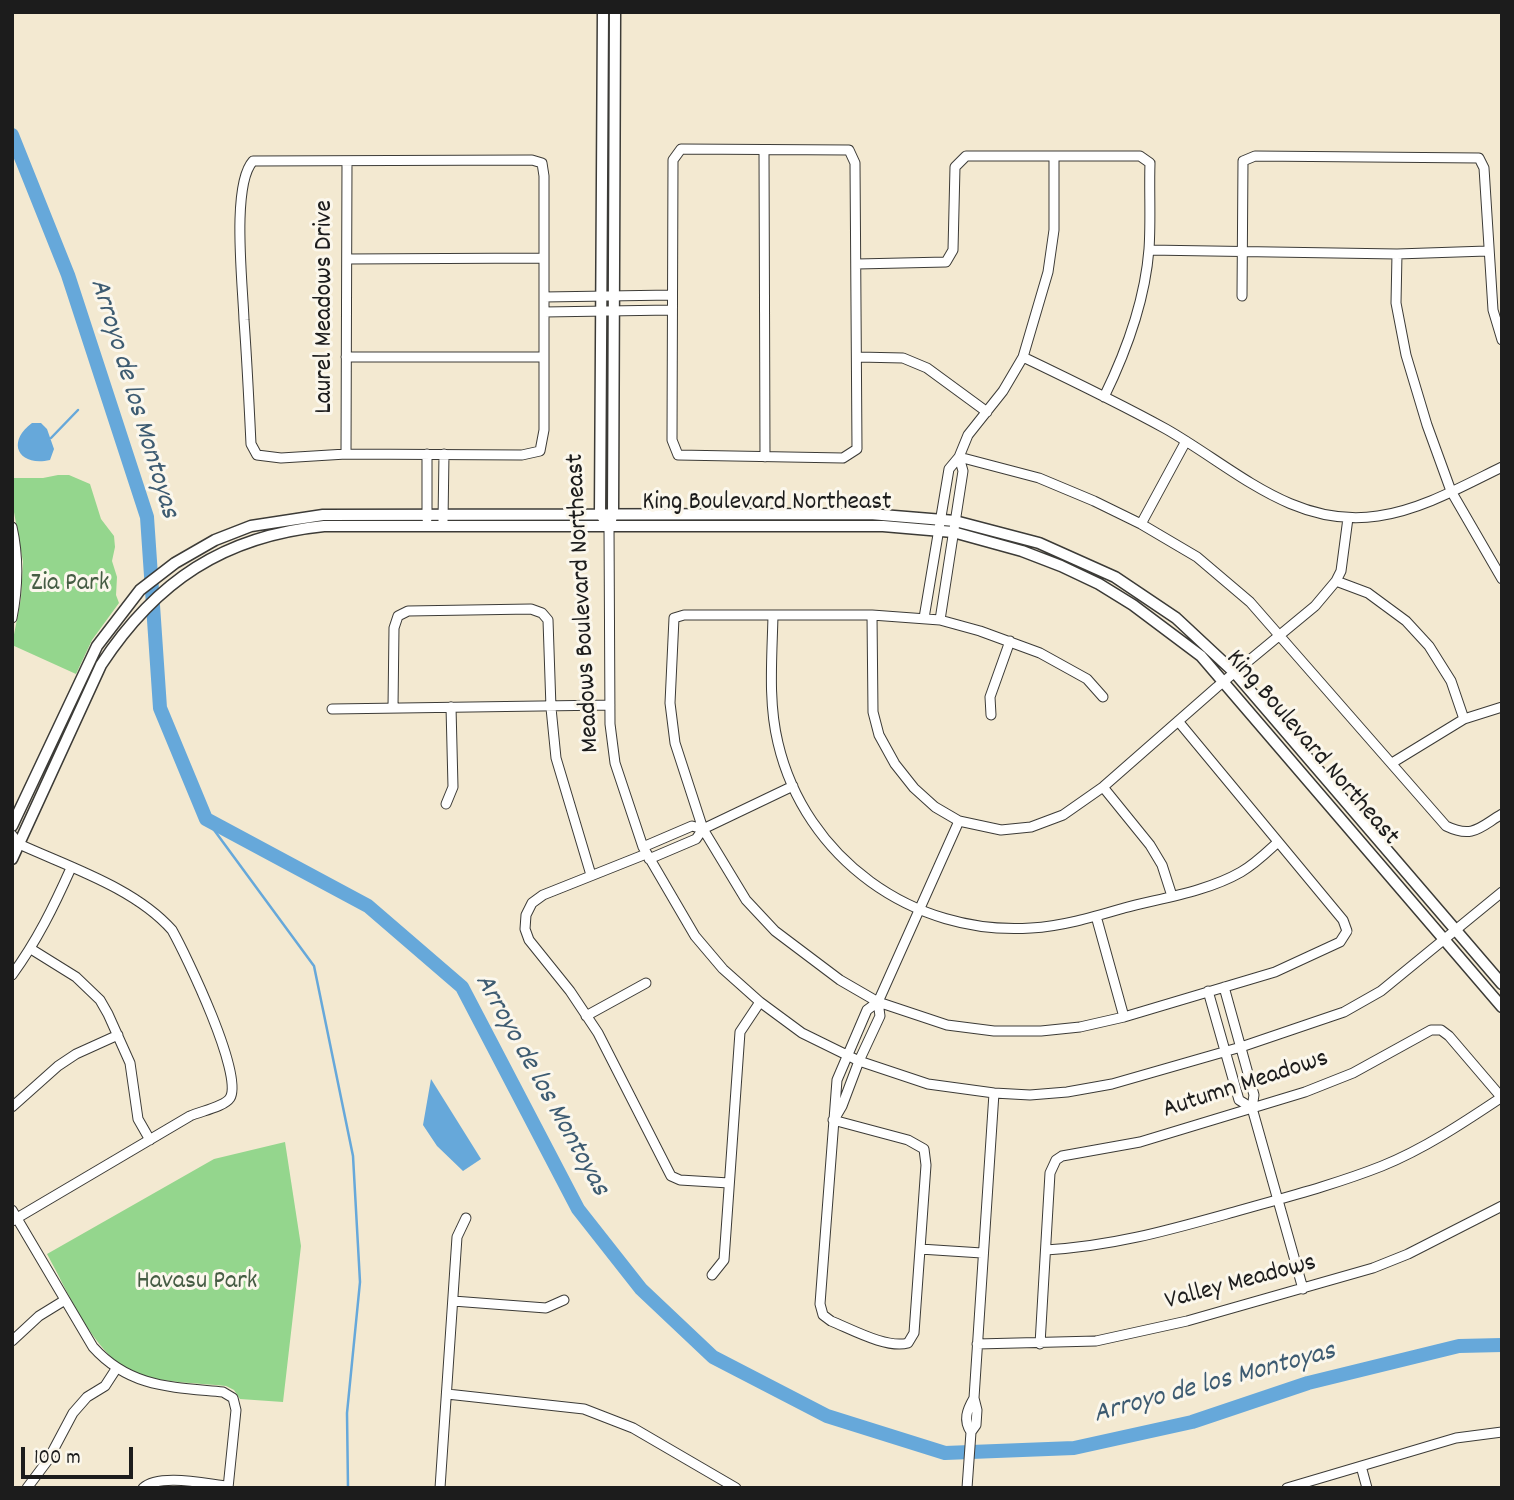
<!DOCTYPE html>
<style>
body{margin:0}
#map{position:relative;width:1514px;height:1500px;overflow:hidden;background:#f3e9d1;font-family:Dekko,sans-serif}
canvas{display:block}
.frame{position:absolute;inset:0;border:14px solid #1c1c1c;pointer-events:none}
.scale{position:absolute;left:21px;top:1447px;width:112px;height:32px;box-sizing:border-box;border:4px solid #1c1c1c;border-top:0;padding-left:9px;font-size:21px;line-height:24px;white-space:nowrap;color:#1c1c1c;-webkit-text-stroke:5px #fbf7ec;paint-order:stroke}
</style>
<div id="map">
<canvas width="1514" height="1500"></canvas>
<div class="frame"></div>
<div class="scale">100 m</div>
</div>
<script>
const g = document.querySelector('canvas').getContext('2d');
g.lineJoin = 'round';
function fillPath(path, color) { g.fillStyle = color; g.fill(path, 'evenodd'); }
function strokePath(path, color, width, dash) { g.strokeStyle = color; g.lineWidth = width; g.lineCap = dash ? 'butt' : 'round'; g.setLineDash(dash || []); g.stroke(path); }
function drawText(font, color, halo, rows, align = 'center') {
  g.font = font + ' Dekko,sans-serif'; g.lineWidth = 6; g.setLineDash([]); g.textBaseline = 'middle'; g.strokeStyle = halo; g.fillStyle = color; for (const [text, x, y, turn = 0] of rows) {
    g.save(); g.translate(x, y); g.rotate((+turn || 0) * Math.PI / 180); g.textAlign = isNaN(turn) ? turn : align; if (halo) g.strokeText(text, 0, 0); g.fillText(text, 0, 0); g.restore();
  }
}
fillPath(new Path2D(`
 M58 475H69L90 484 101 519 114 536 115 547 112 561 117 577 116 595 119 603 92 640 76 674 12 645 21 598 23 562 12 501V478H43Z
 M285 1142 301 1246 283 1402 240 1399 234 1390 226 1386C198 1383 168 1383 140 1375 96 1361 69 1293 47 1254L214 1159Z`), '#94d68d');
fillPath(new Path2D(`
 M32 423H41L47 429 54 449 50 460C18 467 6 442 32 423Z
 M431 1079 481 1159 463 1171 437 1146 423 1125Z`), '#66a8da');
strokePath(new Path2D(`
 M51 438 78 410
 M206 819 314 966 353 1156 360 1282 347 1413 348 1488`), '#66a8da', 2.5);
strokePath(new Path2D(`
 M12 135 68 275 147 517 160 708 206 819 368 906 462 987 578 1209 641 1289 713 1357 827 1416 945 1453 1074 1448 1192 1422 1308 1383 1459 1346 1502 1345`), '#66a8da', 14);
const minor = new Path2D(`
 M681 149 849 150 855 163 857 449 843 458 678 455 672 440 673 160Z
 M764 150 765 457
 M532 160 542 163 544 176V430L540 451 522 455 346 454 281 458 257 455 251 444C249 402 247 361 244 320 243 286 231 185 253 161Z
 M1149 250 1397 254 1487 251
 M1397 254 1396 303 1406 355 1427 425 1451 491 1502 579
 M347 259 544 258
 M857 264 946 262 953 250 955 167 966 156H1140L1150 163C1149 191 1151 220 1149 249 1145 301 1127 350 1104 397
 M1242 296 1243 161 1255 156 1479 158 1484 168 1493 310 1502 340
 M544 297 672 295
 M544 312 671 310
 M346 357H543
 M858 357 903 358 927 368 987 412
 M1023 357C1071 380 1119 403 1166 429 1233 467 1294 529 1378 516 1421 510 1463 486 1502 467
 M346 454 347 161
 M427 454V519
 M959 457 1039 478 1094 501 1141 524 1197 557 1250 602 1446 826C1473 839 1480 827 1502 814
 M443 521 444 454
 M1141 524 1186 441
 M609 526 610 724 615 763 643 847 695 936 723 969 760 1002 802 1033 859 1061 928 1084 994 1093 1030 1095 1067 1092 1112 1084 1241 1047 1344 1012 1381 991 1502 892
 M12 527C19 558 18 588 12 618
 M1336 581 1368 593 1406 621 1429 646 1451 681 1464 719
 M872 615 873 712 879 735 895 764 914 788 935 807 959 821 1001 830 1031 827 1063 815 1103 787 1217 687 1315 606 1336 581 1341 571 1348 518
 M773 616C772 658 768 702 778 743 805 858 913 936 1031 928 1063 926 1093 917 1124 908 1162 898 1206 892 1241 872 1255 864 1266 853 1278 842
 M924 618 949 469 959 457 968 435 1003 391 1023 357 1048 272 1054 230V157
 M940 620 963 471 959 457
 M1103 697 1087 679 1040 653 980 631 940 620 872 615H684L674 618 670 703 675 743 703 829 746 900 775 931 840 980 878 1002 947 1025 994 1031H1041L1080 1027 1124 1017 1275 972 1340 942 1347 931 1343 920 1178 721
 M393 707 394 628 398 616 408 611 531 609 542 613 548 620 551 708 556 758 591 875
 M332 709 610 705
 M991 715 990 697 1010 641
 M1392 763 1464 719 1502 707
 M1103 787 1150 845 1162 865 1172 896
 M446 804 453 787 451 707
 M12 835 19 844H12
 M643 847 692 826 703 829
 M646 854 543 895 532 903 526 915 525 929 529 940 570 991 598 1033 671 1176 680 1180 729 1183
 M649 859 696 839 703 829 793 786
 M1096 916 1124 1017
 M31 949 76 977 100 1000 108 1014 130 1063 138 1119 150 1140
 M12 975C37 941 54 906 71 868
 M1224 987 1254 1095 1252 1108 1303 1289
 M1208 991 1239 1100 1252 1108
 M586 1016 646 983
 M12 1107 58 1066 76 1054 118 1035
 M835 1118 842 1106 859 1061 880 1016 878 1002 959 821
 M833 1120 908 1140 924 1149 926 1165 914 1333 908 1343C887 1349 851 1329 831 1321L823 1315 820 1304 837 1080 867 1010 878 1002
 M12 1210 93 1347C130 1388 172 1387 223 1392L233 1398 236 1410 228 1488
 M12 1221 190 1116C201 1111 224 1107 230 1098 244 1075 186 955 172 930 135 888 69 867 19 844
 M920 1249 982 1253
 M1046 1250C1114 1246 1169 1230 1234 1212 1283 1198 1334 1185 1382 1166 1424 1149 1463 1123 1502 1097
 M712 1275 724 1260 740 1032 760 1002
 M453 1301 546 1308 564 1300
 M12 1341 39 1316 65 1300
 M977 1344 1096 1341 1187 1321 1373 1268 1408 1254 1502 1206
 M1040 1344 1050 1173 1056 1160 1062 1156 1140 1142 1305 1092 1353 1073 1431 1030H1441L1449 1036 1502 1098
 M447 1394 584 1409 633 1428 736 1488
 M971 1432C963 1420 967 1410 974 1398
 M1361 1466 1367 1488
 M27 1488 48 1460 73 1413 87 1397 105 1386 116 1369
 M143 1488C159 1473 207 1484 228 1486
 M440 1488 457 1237 466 1218
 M967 1488 971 1432 976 1425 977 1410 974 1398 994 1093
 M1287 1488 1456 1438 1502 1432`);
const tertiary = new Path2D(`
 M603 12 600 514 604 519
 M611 520 613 514 615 12
 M12 826 97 646 140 590 175 563 215 540 251 526 323 515 870 514 955 521 1039 543 1115 577 1176 618 1235 673 1502 984
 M12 859 101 665C156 581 224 536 324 526H883L953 532 1022 551 1061 566 1099 584 1133 605 1201 656 1502 1007`);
strokePath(minor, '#3c3b37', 11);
strokePath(tertiary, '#3c3b37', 13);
strokePath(minor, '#fff', 9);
strokePath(tertiary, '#fff', 10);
drawText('26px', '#1c1c1c', '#fbf7ec', [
 ["Laurel Meadows Drive",326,307,-90],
 ["King Boulevard Northeast",767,504],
 ["Meadows Boulevard Northeast",585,603,-93],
 ["King Boulevard Northeast",1311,749,49],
 ["Autumn Meadows",1246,1086,-18],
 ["Valley Meadows",1241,1284,-15]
]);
drawText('26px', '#465d44', '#fbf7ec', [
 ["Zia Park",70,585],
 ["Havasu Park",197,1283]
]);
drawText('italic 28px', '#3d5b71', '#fbf7ec', [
 ["Arroyo de los Montoyas",132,399,73],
 ["Arroyo de los Montoyas",540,1086,61],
 ["Arroyo de los Montoyas",1215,1385,-15]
]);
</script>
